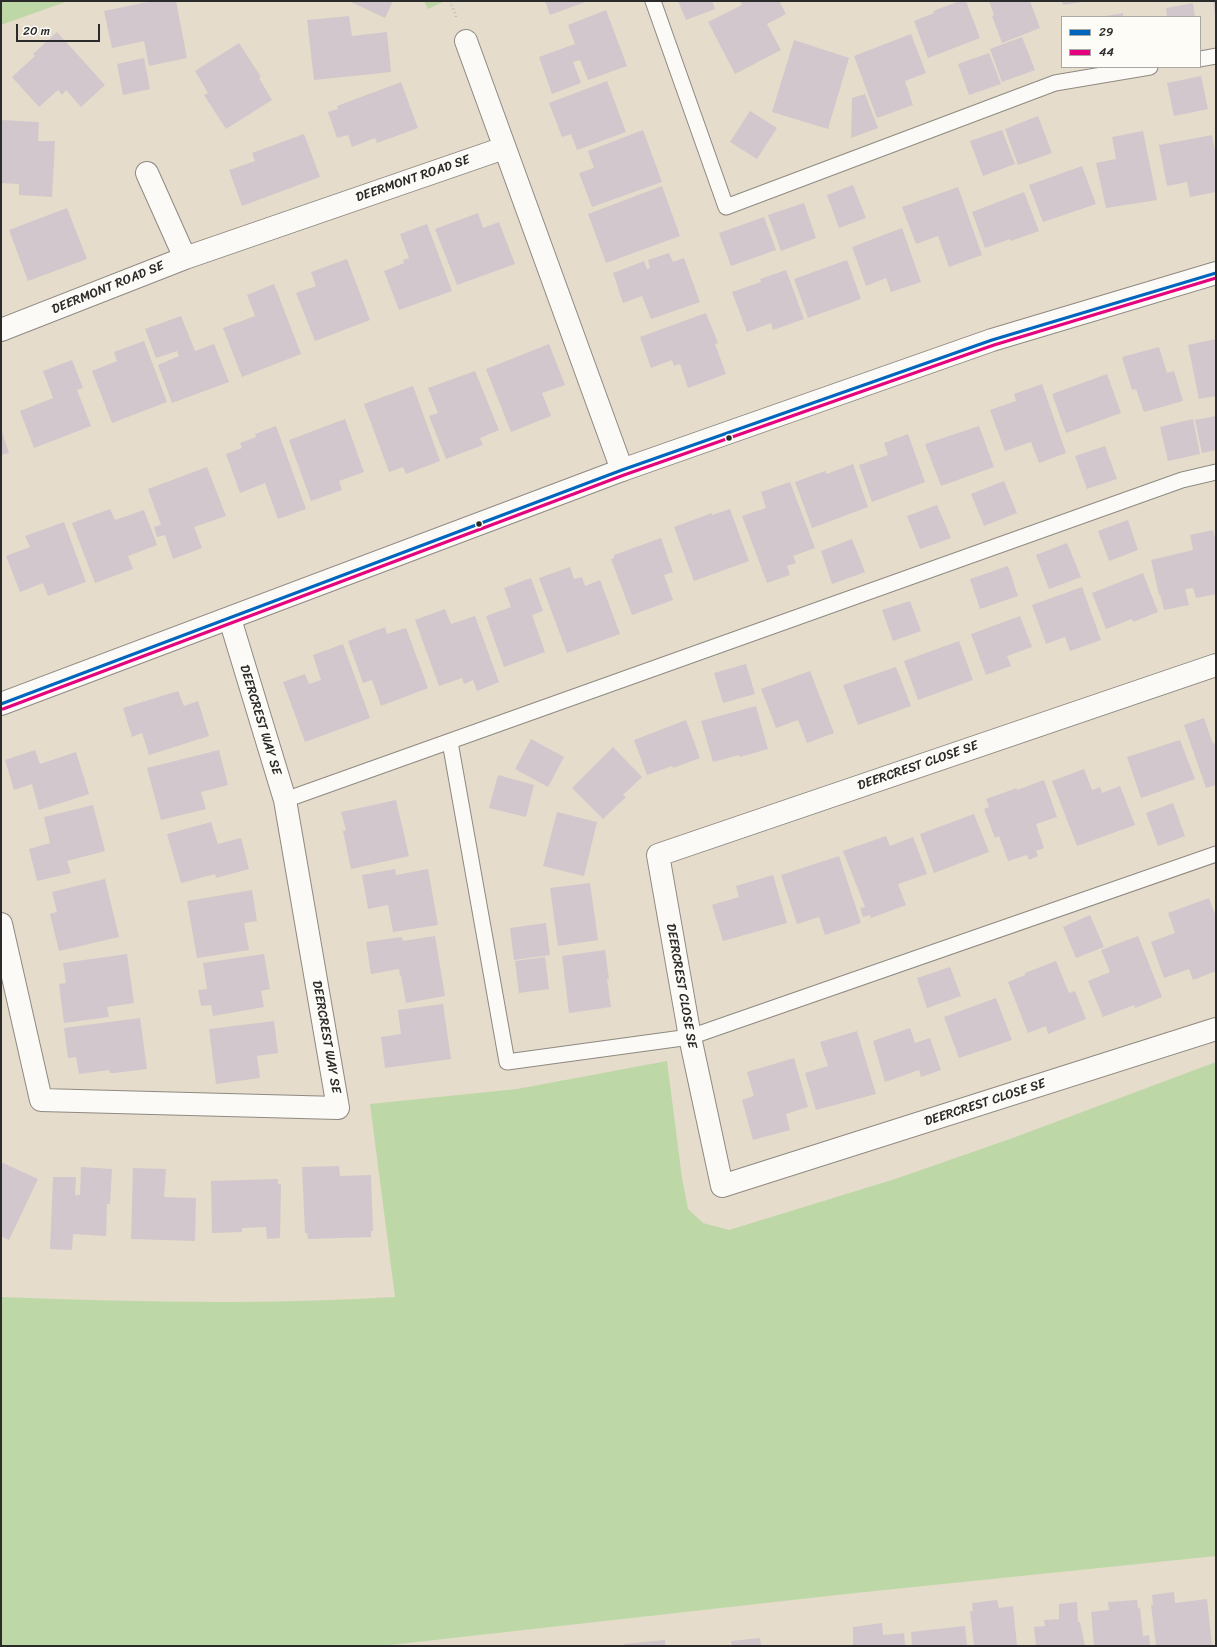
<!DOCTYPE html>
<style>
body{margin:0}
#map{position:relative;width:1217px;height:1647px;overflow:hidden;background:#e6dccb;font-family:Sriracha,sans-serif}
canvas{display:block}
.frame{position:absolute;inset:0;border:2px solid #2b2b2b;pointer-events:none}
.legend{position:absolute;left:1061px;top:16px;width:140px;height:52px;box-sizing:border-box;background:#fdfcf7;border:1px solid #a9a8a5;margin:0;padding:5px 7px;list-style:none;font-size:12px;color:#2b2b2b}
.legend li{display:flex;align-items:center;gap:8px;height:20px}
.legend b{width:20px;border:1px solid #a9a8a5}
.scale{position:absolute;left:16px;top:24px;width:84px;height:18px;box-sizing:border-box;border:2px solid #2b2b2b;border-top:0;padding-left:5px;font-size:12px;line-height:14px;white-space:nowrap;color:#2b2b2b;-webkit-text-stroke:3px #fdfcf7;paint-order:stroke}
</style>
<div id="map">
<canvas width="1217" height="1647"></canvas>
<div class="frame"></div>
<ul class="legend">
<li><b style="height:5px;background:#0065bd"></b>29</li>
<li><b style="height:5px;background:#e5007d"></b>44</li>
</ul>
<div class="scale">20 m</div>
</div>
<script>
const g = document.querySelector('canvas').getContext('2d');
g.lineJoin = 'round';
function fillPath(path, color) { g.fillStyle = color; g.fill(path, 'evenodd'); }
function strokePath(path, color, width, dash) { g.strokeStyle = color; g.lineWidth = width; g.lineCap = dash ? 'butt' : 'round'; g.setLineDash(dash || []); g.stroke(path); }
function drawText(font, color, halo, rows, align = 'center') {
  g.font = font + ' Sriracha,sans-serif'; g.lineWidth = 4; g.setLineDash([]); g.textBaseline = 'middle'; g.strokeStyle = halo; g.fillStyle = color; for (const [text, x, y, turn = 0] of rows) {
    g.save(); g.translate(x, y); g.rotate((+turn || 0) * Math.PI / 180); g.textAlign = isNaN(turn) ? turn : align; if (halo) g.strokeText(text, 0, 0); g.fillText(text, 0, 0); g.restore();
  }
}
fillPath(new Path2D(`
 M1 1H68L1 25Z
 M424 1H445L428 9Z
 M667 1061 682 1178 688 1209 703 1223 729 1230 895 1179 1010 1139 1216 1062V1556L846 1594 381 1646H1V1297C133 1302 264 1305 395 1297L370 1104 517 1089Z`), '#bdd8a6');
fillPath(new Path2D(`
 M153 1H176L187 58 149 66 144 41 112 48 104 11Z
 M349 1H393L385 18Z
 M545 1H588L550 15Z
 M678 1H712L715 9 686 20Z
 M740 1H779L786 14 767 24 781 50 735 74 708 22 742 5Z
 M960 1H966L980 38 928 58 914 21 934 13 933 11Z
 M989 1H1030L1040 28 1002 43 992 16 994 15Z
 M1062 1H1082V2L1063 5Z
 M1213 1H1216V15H1215Z
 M1193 3 1195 17H1167L1166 8Z
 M606 10 627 66 588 80 580 60 573 62 581 83 552 94 539 57 575 44 568 25Z
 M1123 13V17H1106V16Z
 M349 16 352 36 387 32 391 72 314 80 307 20Z
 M57 32 105 85 81 107 66 90 62 95 58 90 39 107 12 77 35 56 33 54Z
 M911 34 926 73 905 81 913 105 877 118 854 56Z
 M1022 37 1035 70 1002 82 990 49Z
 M794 40 849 58 828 129 772 112Z
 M239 43 261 77 259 78 272 100 226 129 204 95 208 93 195 71Z
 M989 53 1001 84 969 95 958 64Z
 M144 58 150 89 123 95 117 64Z
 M1201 76 1208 109 1174 116 1167 83Z
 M607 81 626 132 577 150 571 134 562 137 549 103Z
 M401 82 418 128 377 143 375 138 352 147 348 135 337 138 328 112 338 109 337 106Z
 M865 94 878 128 851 138 852 98Z
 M750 111 777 128 757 159 730 142Z
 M1038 116 1052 153 1018 165 1005 129Z
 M1 120 39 122 38 141H55L52 197 19 195V184L1 183Z
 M643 130 662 182 592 207 579 173 594 168 588 151Z
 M1002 130 1015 164 983 176 970 141Z
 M1143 131 1157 200 1106 208 1096 163 1116 159 1112 137Z
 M304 134 320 177 242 206 229 170 255 161 252 153Z
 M1212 135 1216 156V192L1190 197 1187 182 1167 186 1159 145Z
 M1082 166 1096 204 1043 222 1029 185Z
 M853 185 866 218 839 228 827 195Z
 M662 186 680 236 606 263 588 214Z
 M958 187 982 255 949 267 938 236 916 244 902 207Z
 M1024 192 1039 231 1011 241 1010 239 985 248 972 212Z
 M804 203 816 238 781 251 768 215Z
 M67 208 87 259 28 281 9 230Z
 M478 213 483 228 499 222 515 264 457 285 435 229Z
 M764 217 776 250 731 266 719 233Z
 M427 224 452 291 399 310 384 271 404 263 403 260 409 258 400 234Z
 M902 228 921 282 891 292 886 278 866 286 852 247Z
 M669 253 673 262 684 258 700 302 651 319 642 296 623 303 613 273 644 261 647 269 650 268 648 260Z
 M347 259 370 320 315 341 296 293 316 286 311 272Z
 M847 260 861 299 808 318 794 279Z
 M786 270 804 319 773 330 771 323 747 332 732 292 761 282 760 279Z
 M274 284 301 354 242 377 223 328 255 316 247 295Z
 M706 313 718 343 715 344 726 374 688 388 680 364 674 366 672 360 651 368 640 337Z
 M181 316 195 351 214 344 229 382 172 403 158 365 179 356 177 351 156 358 145 329Z
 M1216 339V396L1199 399 1188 345Z
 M144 341 167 402 112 423 92 371 117 361 114 352Z
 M549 344 565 385 542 393 551 416 511 432 486 369Z
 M1159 347 1167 373 1174 371 1183 401 1144 412 1136 389 1132 390 1122 357Z
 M72 360 83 388 77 390 91 426 34 448 20 411 53 398 43 371Z
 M475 371 499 430 480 438 483 445 446 459 429 416 438 413 428 388Z
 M1107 374 1121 413 1066 433 1052 394Z
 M1042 384 1066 453 1039 463 1031 442 1005 451 990 410 1016 401 1014 394Z
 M413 386 440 461 406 474 403 467 389 472 364 404Z
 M1216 416V450L1202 453 1195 420Z
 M345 419 364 472 339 481 342 490 311 501 289 440Z
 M1193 419 1200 454 1168 461 1160 427Z
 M276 426 306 509 278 519 265 483 240 493 226 454 242 448 240 443 256 437 255 434Z
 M979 426 994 467 941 486 925 444Z
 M1 429 9 453 1 455Z
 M908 434 925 482 872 502 859 465 888 455 884 443Z
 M1105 446 1117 479 1087 489 1075 456Z
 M853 464 868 507 812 528 795 482 825 471 827 474Z
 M207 467 226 516 194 527 202 548 173 559 165 535 157 537 154 527 161 525 148 489Z
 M1004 481 1017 513 984 526 971 494Z
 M790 482 815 548 793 556 796 563 787 566 790 575 767 583 742 516 766 508 761 492Z
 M937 505 951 538 920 549 907 516Z
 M110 509 115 520 144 510 157 545 128 556 133 569 95 583 72 523Z
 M730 509 749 561 694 581 674 527 712 513V515Z
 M1128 520 1138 550 1109 561 1098 531Z
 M64 522 86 582 48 596 43 583 20 592 6 556 30 547 25 536Z
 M1213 530 1216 542V594L1196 598 1193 588 1185 589 1189 605 1164 610 1160 594 1159 595 1151 560 1193 550 1190 535Z
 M661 538 673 572 664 575 673 600 632 615 611 559 614 558V555Z
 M852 539 865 572 832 584 821 551Z
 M1067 543 1081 577 1049 589 1036 555Z
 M1008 566 1018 596 980 609 970 579Z
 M570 567 574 579 582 577 585 586 600 580 620 634 567 653 539 578Z
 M1143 573 1158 612 1133 622 1132 619 1106 629 1092 593Z
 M531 578 543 611 532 615 545 652 504 667 486 616 511 607 504 588Z
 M1082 587 1101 640 1070 651 1065 637 1046 644 1032 605Z
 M910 601 921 631 893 641 882 610Z
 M445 609 451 624 475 616 499 682 477 691 473 680 464 684 462 678 439 686 415 620Z
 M1020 616 1032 647 1007 656 1011 666 986 675 971 634Z
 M385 627 387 634 406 628 428 688 381 706 372 680 363 683 348 641Z
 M959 641 973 680 918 700 904 661Z
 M343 644 370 718 305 742 283 682 305 674 309 684 321 680 313 655Z
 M746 664 755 694 723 703 714 673Z
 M896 667 911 706 858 725 843 685Z
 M810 671 834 733 807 743 798 720 776 728 761 689Z
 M178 691 184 706 198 701 209 736 149 755 142 733 132 737 123 708Z
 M756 706 768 749 740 757 739 755 713 762 701 721Z
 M1204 718 1213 744 1216 742V785L1206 788 1184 725Z
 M686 720 700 758 673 768 672 766 647 775 634 740Z
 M531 739 564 757 548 787 515 769Z
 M1180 740 1195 779 1141 798 1127 757Z
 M613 747 642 777 623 795 626 797 603 819 572 788Z
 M35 750 40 764 76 752 89 794 39 810 32 784 14 790 5 760Z
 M219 750 228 785 201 792 206 809 161 820 147 768Z
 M1084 769 1092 790 1100 787 1102 793 1120 786 1135 825 1077 846 1052 781Z
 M498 775 534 785 526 817 489 808Z
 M1044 780 1057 817 1036 824 1044 848 1036 851 1038 856 1029 860 1027 855 1008 861 999 836 995 838 984 809 989 807 986 799 1017 788V790Z
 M396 800 409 856 351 869 343 831 346 830 341 812Z
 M1173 803 1185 836 1158 846 1146 813Z
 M93 805 105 851 67 861 71 873 37 881 29 849 50 843 44 817Z
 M557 812 597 822 584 876 543 866Z
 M974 814 989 852 934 873 920 834Z
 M211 822 218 844 241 838 249 869 216 878 215 874 181 883 167 834Z
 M886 836 890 846 913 837 927 874 898 884 906 905 871 918 870 915 863 917 860 908 865 907 843 851Z
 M839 856 861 923 825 935 819 917 797 924 781 875Z
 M395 869 396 875 428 869 438 925 393 932 388 905 368 909 362 875Z
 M773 875 787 923 723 941 712 905 739 897 736 886Z
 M105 879 119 937 59 951 50 914 57 912 52 892Z
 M590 883 598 940 558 946 550 888Z
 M252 890 257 921 244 923 249 950 197 958 187 901Z
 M1209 898 1216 917V971L1193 980 1189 969 1164 978 1151 942 1175 933 1168 913Z
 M1090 915 1104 947 1076 958 1063 927Z
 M546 923 550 955 514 960 510 928Z
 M435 936 445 996 406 1003 401 976H400L399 969 371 974 366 942 402 937 403 941Z
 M1138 936 1162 997 1135 1008 1134 1005 1103 1017 1088 981 1110 972 1101 950Z
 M605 950 609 979H607L611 1007 569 1013 562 956Z
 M127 954 134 1003 107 1007 109 1017 64 1023 59 984 66 983 63 963Z
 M264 954 270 989 261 991 264 1007 213 1016 211 1005 201 1006 198 990 207 989 203 963Z
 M545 957 549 989 519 993 515 961Z
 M1056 961 1069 993 1075 991 1086 1019 1048 1034 1046 1026 1028 1033 1008 982 1025 975V973Z
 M950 967 961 996 927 1008 917 978Z
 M996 998 1012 1040 959 1058 944 1017Z
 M443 1004 451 1059 385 1068 381 1037 401 1034 398 1010Z
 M140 1018 147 1069 115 1073H110L109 1070 79 1074 76 1057 68 1058 64 1028Z
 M274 1021 278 1053 257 1056 260 1078 216 1084 209 1029Z
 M910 1028 915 1043 930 1038 941 1070 921 1077 919 1070 885 1082 873 1041Z
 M857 1031 876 1094 816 1110 805 1073 828 1066 820 1042Z
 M794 1058 808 1107 786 1114 790 1130 753 1140 742 1100 754 1096 747 1072Z
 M1 1162 38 1179 9 1240 1 1236Z
 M339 1166 340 1176 371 1175 373 1231H371V1237L308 1239 307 1233H305L302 1167Z
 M81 1167 112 1169 110 1204H107L106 1236 73 1234 72 1250 50 1249 53 1177H76L75 1195H80Z
 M133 1168 166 1169 164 1197 196 1198 195 1241 131 1239Z
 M278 1179V1184H281L280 1238 267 1239 266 1227 242 1228V1232L212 1233 211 1181Z
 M1174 1592 1175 1603 1207 1599 1212 1646H1156L1151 1605H1153L1152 1595Z
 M997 1600 999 1608 1013 1606 1017 1646H974L970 1611H973L972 1603Z
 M1137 1600 1138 1608H1140L1143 1636 1149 1635 1150 1646H1094L1091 1612 1109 1610 1108 1602Z
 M1077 1602 1078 1622H1080L1085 1646H1036L1034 1627 1045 1626 1044 1620 1059 1619V1604Z
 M882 1623 883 1635 904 1633 905 1646H853V1627Z
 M965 1626 967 1646H912L911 1632Z
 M760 1638 761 1646H732L731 1641Z
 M665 1640V1646H624V1644Z`), '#d2c7cc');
const lane = new Path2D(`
 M653 1 726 207 1055 83 1150 67
 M1200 59 1216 56
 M450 742 507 1062 690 1037 1216 854
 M285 800 1182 480 1216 472`);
const street = new Path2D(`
 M466 41 622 470
 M147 173 185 258
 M1 330 185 258 504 148
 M1216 665 658 855 690 1037 722 1186 1216 1029
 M1 924 41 1100 338 1108 285 800 230 619`);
const secondary = new Path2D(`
 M1 704 622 470 992 340 1216 273`);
strokePath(lane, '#8e8981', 17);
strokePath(street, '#8e8981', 24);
strokePath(secondary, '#8e8981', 24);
strokePath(new Path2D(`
 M450 1 457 19`), '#bcbbb7', 2.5, [1, 3]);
strokePath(lane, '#fbfaf7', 15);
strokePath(street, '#fbfaf7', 22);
strokePath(secondary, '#fbfaf7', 22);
strokePath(new Path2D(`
 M1 704 622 470 992 340 1216 273`), '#0065bd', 3);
strokePath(new Path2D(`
 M3 709 624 475 994 345 1216 278`), '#e5007d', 3);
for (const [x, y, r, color] of [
 [729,438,3.5,"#2b2b2b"],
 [479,524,3.5,"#2b2b2b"]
]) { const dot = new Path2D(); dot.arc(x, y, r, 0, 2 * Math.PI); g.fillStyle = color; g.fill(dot); strokePath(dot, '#fdfcf7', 1.5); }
drawText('13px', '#2b2b2b', '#fdfcf7', [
 ["DEERMONT ROAD SE",413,179,-19],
 ["DEERMONT ROAD SE",108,288,-22],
 ["DEERCREST WAY SE",260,720,73],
 ["DEERCREST CLOSE SE",918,766,-19],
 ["DEERCREST CLOSE SE",681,986,80],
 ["DEERCREST WAY SE",326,1037,80],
 ["DEERCREST CLOSE SE",985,1103,-18]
]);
</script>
